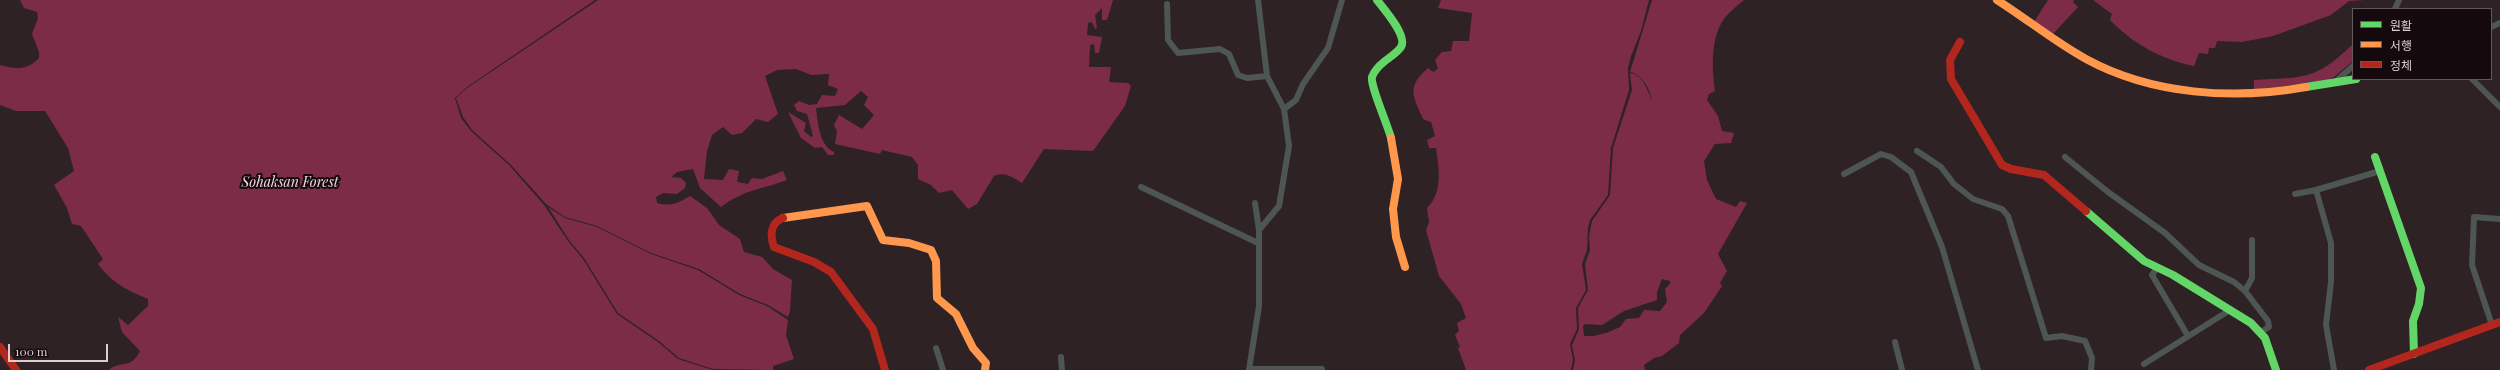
<!DOCTYPE html>
<meta charset="utf-8">
<style>
body{margin:0}
#map{position:relative;width:2500px;height:370px;overflow:hidden;background:#2e2225;font-family:"Playfair Display","Noto Sans KR",serif}
canvas{display:block}
.legend{position:absolute;left:2352px;top:8px;width:140px;height:72px;box-sizing:border-box;background:#140a0d;border:1px solid #64585b;margin:0;padding:5px 7px;list-style:none;font-size:12px;color:#ddcdd0}
.legend li{display:flex;align-items:center;gap:8px;height:20px}
.legend b{width:20px;border:1px solid #64585b}
.scale{position:absolute;left:8px;top:344px;width:100px;height:18px;box-sizing:border-box;border:2px solid #ddcdd0;border-top:0;padding-left:5px;font-size:12px;line-height:14px;white-space:nowrap;color:#ddcdd0;-webkit-text-stroke:3px #140a0d;paint-order:stroke}
</style>
<div id="map">
<canvas width="2500" height="370"></canvas>
<ul class="legend">
<li><b style="height:5px;background:#63d668"></b>원활</li>
<li><b style="height:5px;background:#ff974d"></b>서행</li>
<li><b style="height:5px;background:#b3261e"></b>정체</li>
</ul>
<div class="scale">100 m</div>
</div>
<script>
const g = document.querySelector('canvas').getContext('2d');
g.lineJoin = 'round';
function fillPath(path, color) { g.fillStyle = color; g.fill(path, 'evenodd'); }
function strokePath(path, color, width, dash) { g.strokeStyle = color; g.lineWidth = width; g.lineCap = dash ? 'butt' : 'round'; g.setLineDash(dash || []); g.stroke(path); }
function drawText(font, color, halo, rows, align = 'center') {
  g.font = font + ' "Playfair Display",serif'; g.lineWidth = 4; g.setLineDash([]); g.textBaseline = 'middle'; g.strokeStyle = halo; g.fillStyle = color; for (const [text, x, y, turn = 0] of rows) {
    g.save(); g.translate(x, y); g.rotate((+turn || 0) * Math.PI / 180); g.textAlign = isNaN(turn) ? turn : align; if (halo) g.strokeText(text, 0, 0); g.fillText(text, 0, 0); g.restore();
  }
}
fillPath(new Path2D(`
 M20 0H595L467 87 455 98 461 118 471 131 510 166 544 205 568 241 583 259 617 314 658 342 678 359 713 370H109C120 360 131 370 140 351L122 332 118 317 128 325 148 306V299C127 290 112 283 98 264L103 259 81 226 72 224 67 208 54 185 74 171 68 148 45 111H16L0 105V65C16 69 27 71 39 58V52L32 34 38 18 37 12 24 8Z
 M598 0H1113L1107 20H1102V8L1095 15 1097 28 1095 29 1092 22 1088 23 1087 35 1102 37 1099 53H1095L1094 44 1090 45 1089 67H1111L1109 82 1128 83 1131 86 1125 106 1093 151 1044 149 1022 183C1012 177 1005 171 994 176L977 204 968 209 952 190 939 193 931 185 918 179V165L912 157 882 150 880 154 835 144 837 131 834 125 839 115 862 129 874 115 864 105 868 97 861 91 845 105 816 108C818 123 819 145 834 152V155H828L822 147 815 148 801 138 788 112 806 123 804 131 811 137 813 136 807 114 797 111 794 105 799 101 809 105 817 104 822 95 835 96 838 89 828 85 829 74 811 75 796 69 777 70 765 76 778 114 768 122 756 119 742 133 732 135 723 127 712 135 707 151 704 179 723 180 729 169 739 171 737 182 748 184 752 178 762 179 783 171 787 180C763 189 743 190 721 207L700 188 693 169 677 172 671 177 681 178 686 183 685 188 677 194 663 193 656 197 657 203C671 207 678 203 690 196L707 208 719 225 740 239 744 252 762 257 773 269 792 280 790 311 788 317 768 305 740 294 699 269 651 253 597 226 565 217 546 204 511 165 472 130 463 117 456 98 467 88Z
 M1441 0H1649L1641 31 1631 56 1628 68 1629 90 1611 148 1608 195 1590 220 1588 228 1587 250 1582 264 1586 290 1576 308 1577 329 1570 344 1573 360 1571 370H1466L1458 348 1460 347 1455 335 1459 331 1457 323 1466 318 1461 304 1439 276 1426 230 1429 222 1427 208C1443 193 1439 168 1436 148H1429L1427 140 1435 136 1431 122 1423 119C1413 96 1406 87 1428 68L1433 72 1438 69 1435 60 1442 52 1451 51 1453 41H1469L1472 13 1438 8Z
 M1652 0H1744C1737 6 1729 12 1724 19 1710 39 1712 69 1715 91L1709 94 1707 100 1718 116 1722 131 1734 133 1731 143 1715 144 1704 161 1707 180 1716 199 1736 207 1740 201 1747 203 1718 254 1727 271 1720 283 1722 286 1704 313 1680 335 1679 343 1662 356 1654 358 1644 365 1645 370H1573L1575 360 1572 345 1579 329 1578 308 1588 290 1585 264 1590 250 1589 236 1592 221 1610 195 1613 148 1632 90 1630 73C1643 74 1648 92 1652 100 1650 89 1642 74 1630 72ZM1662 279 1670 281V284L1665 289 1667 302 1660 311 1644 310 1639 318 1626 319 1620 327 1609 332 1594 336H1584L1583 326 1585 324 1602 325 1624 311 1657 300V292Z
 M2048 0H2074L2073 2 2078 7 2053 34 2034 22Z
 M2093 0H2366L2349 1 2331 15 2273 36 2242 42 2217 41 2215 48H2209L2208 54 2199 53 2194 66C2162 60 2132 43 2110 20L2112 14Z
 M2353 44V61L2334 77 2325 81 2254 90V80C2304 77 2315 81 2353 44Z
 M548 207 565 218 597 227 651 254 698 270 739 295 767 306 788 320 786 335 794 359 773 366V370L713 369 679 358 659 341 618 313 584 258 569 240Z`), '#7d2c48');
strokePath(new Path2D(`
 M1258 0 1267 76 1284 109 1289 146 1279 206 1259 230
 M1167 4 1168 40 1178 53 1220 49 1229 54 1238 75 1247 78 1267 76
 M2395 9 2399 0
 M2491 27 2500 23
 M2472 79 2500 107
 M2335 82 2353 66
 M1284 109 1296 100 1303 84 1328 48 1342 0
 M1917 151 1941 167 1954 184 1973 199 2002 209 2008 216 2046 338 2062 336 2085 341 2092 358 2091 370
 M2065 157 2108 192 2165 233 2199 265 2234 282 2245 291 2268 321 2269 327 2261 332
 M1844 174 1881 154 1891 157 1911 172 1942 247 1978 370
 M1141 187 1258 243
 M2316 190 2331 243V282L2326 325 2334 370
 M2295 194 2316 190 2380 171
 M2157 268 2152 275 2188 336
 M2245 291 2252 278V240
 M2492 325 2472 265 2474 217 2500 219
 M1895 342 1902 370
 M936 348 943 370
 M1061 357 1062 370
 M2144 364 2230 310
 M1249 369H1322
 M1249 370 1259 306V230L1255 203`), '#4d5652', 6);
strokePath(new Path2D(`
 M1377 0C1384 9 1408 36 1401 47 1398 52 1390 57 1385 61 1380 65 1374 71 1372 77 1370 85 1388 126 1391 138
 M2306 87 2356 79
 M2375 157 2421 288 2419 304 2413 321 2414 354
 M2086 211 2144 261 2173 275 2251 323 2265 338 2276 370`), '#63d668', 8);
strokePath(new Path2D(`
 M1997 0C2027 19 2055 42 2086 59 2152 95 2234 100 2306 87
 M1391 138 1398 179 1393 209 1396 237 1405 267
 M783 218 867 206 883 240 909 243 931 250 936 261 937 298 956 314 973 348 986 363 985 370`), '#ff974d', 8);
strokePath(new Path2D(`
 M1960 42 1950 60 1951 79 2002 165 2011 169 2044 175 2086 211
 M783 218C770 223 770 236 774 247L814 262 831 272 873 329 885 370
 M0 347 16 370
 M2369 370 2500 322`), '#b3261e', 8);
drawText('italic 14px', '#f3d8de', '#140a0d', [
 ["Sohaksan Forest",290,183]
]);
</script>
